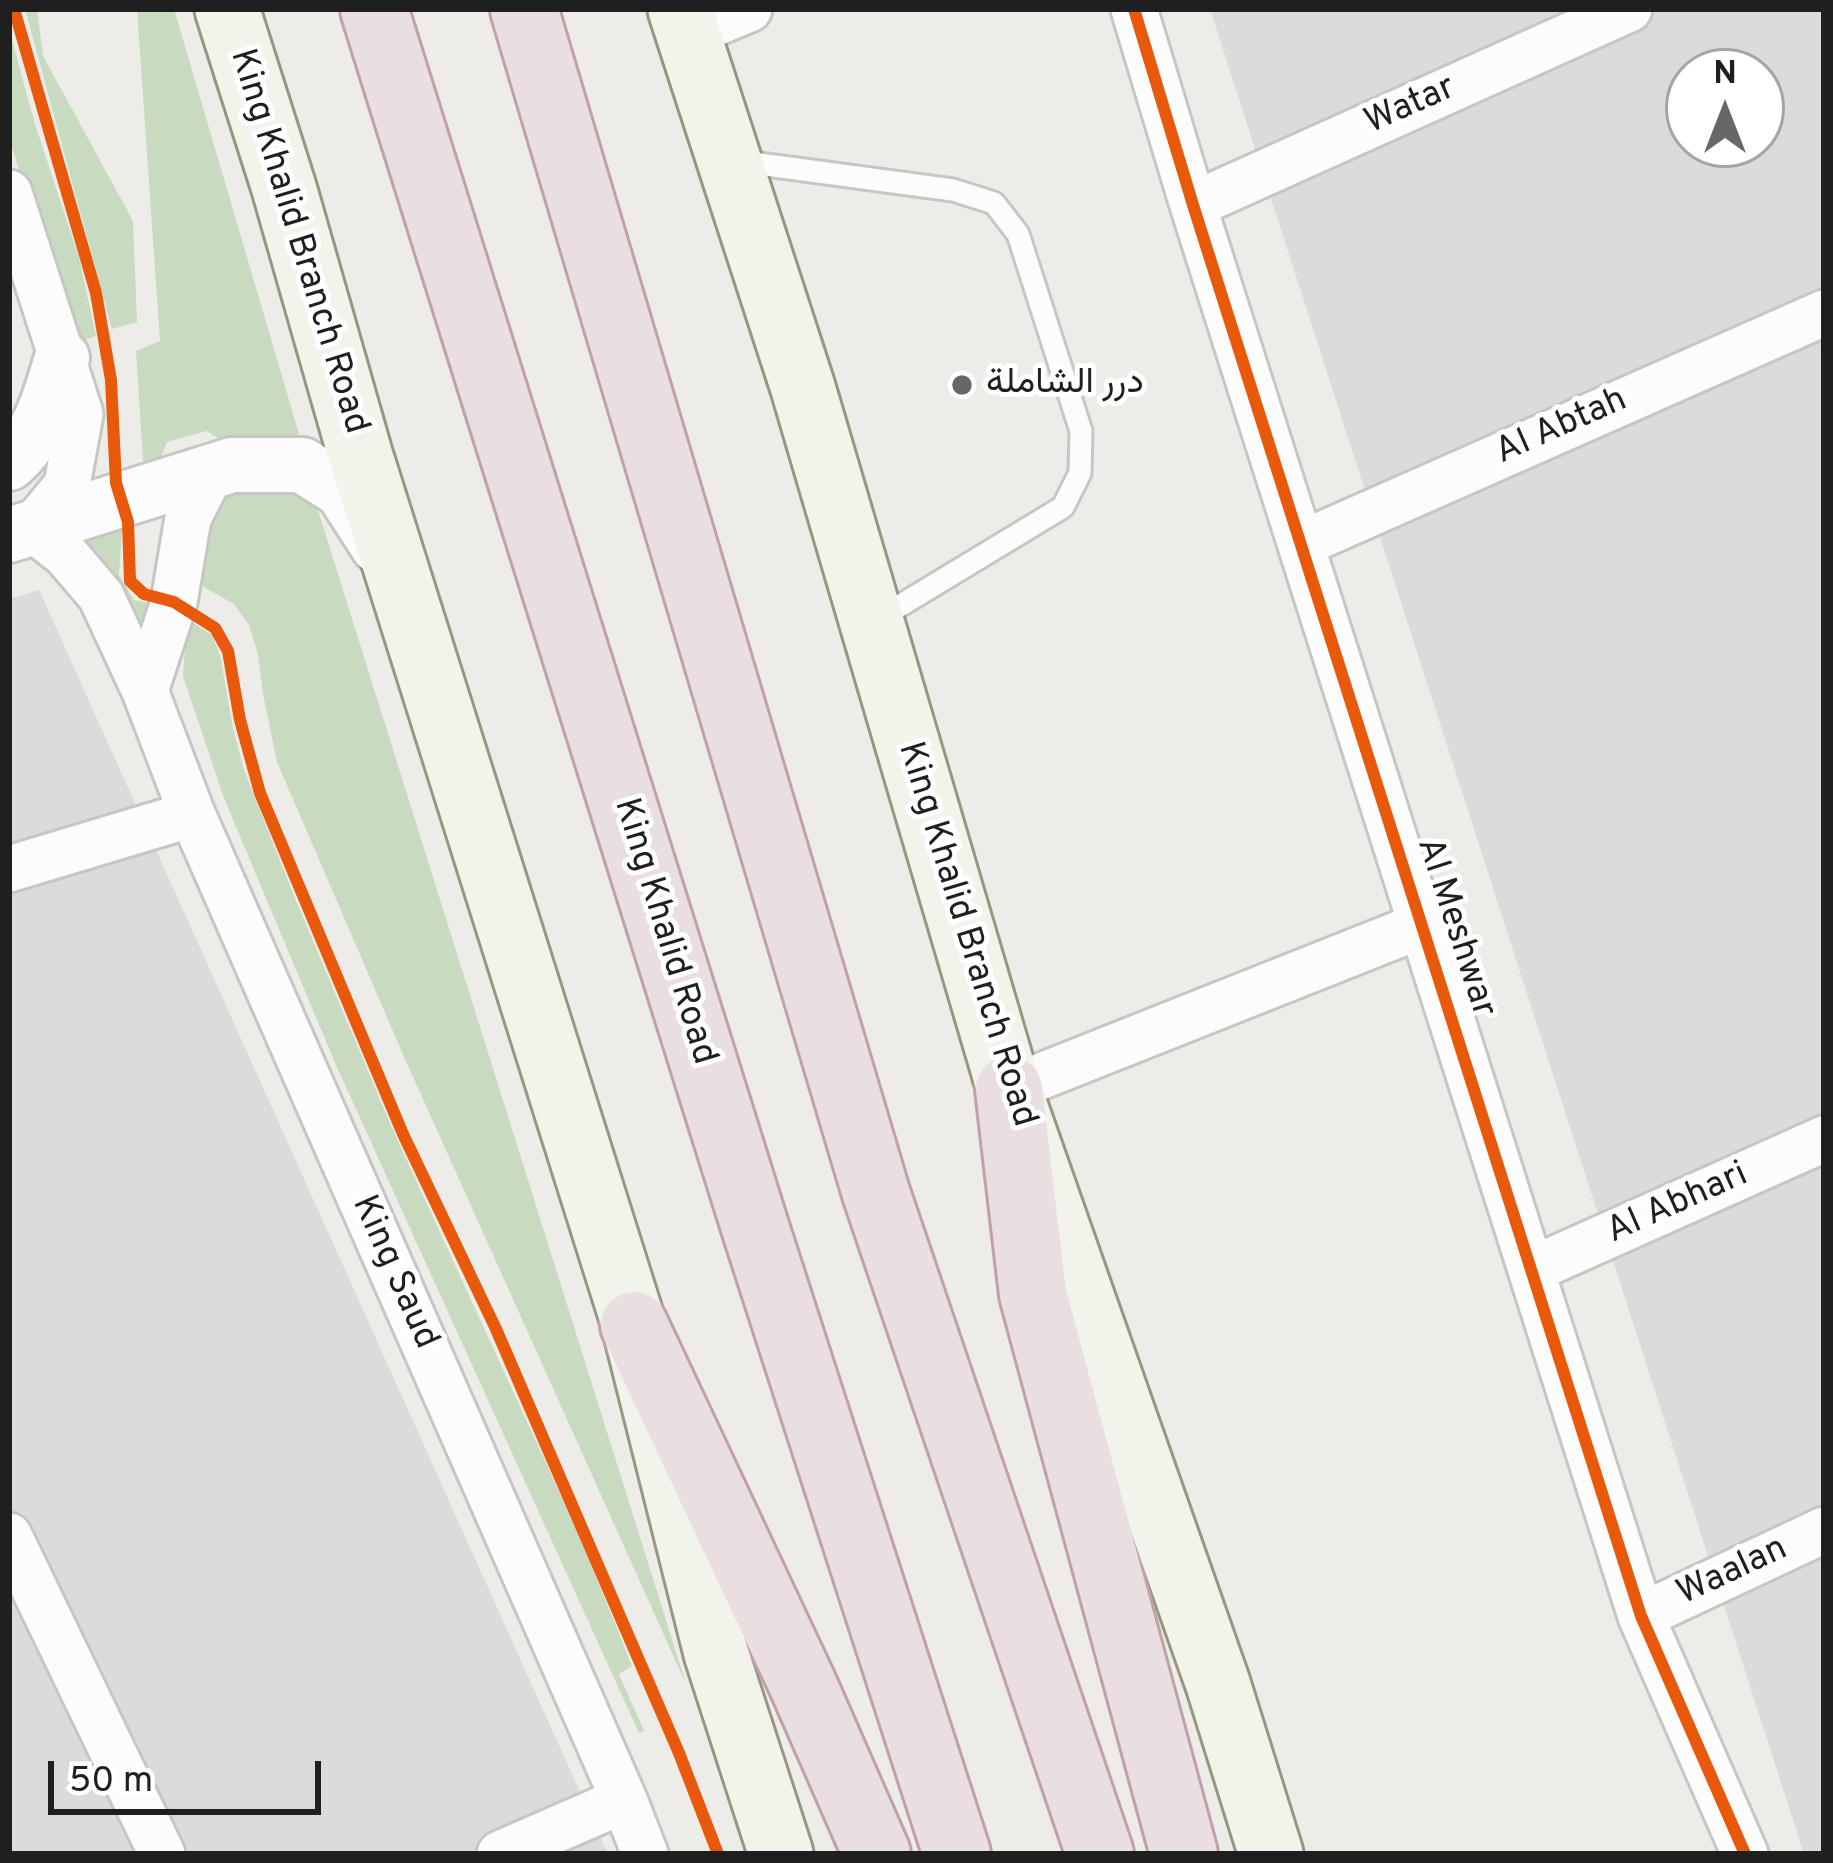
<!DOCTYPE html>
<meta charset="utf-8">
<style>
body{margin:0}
#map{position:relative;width:1833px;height:1863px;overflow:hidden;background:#edece8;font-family:Overpass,sans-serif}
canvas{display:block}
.frame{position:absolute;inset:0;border:12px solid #1f1f1f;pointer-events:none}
.north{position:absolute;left:1665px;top:48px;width:120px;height:120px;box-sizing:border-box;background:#fff;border:3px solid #a5a5a5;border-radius:50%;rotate:0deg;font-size:33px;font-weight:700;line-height:48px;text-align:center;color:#1f1f1f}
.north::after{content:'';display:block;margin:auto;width:42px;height:54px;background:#676765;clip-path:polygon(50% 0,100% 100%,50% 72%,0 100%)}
.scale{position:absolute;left:48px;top:1761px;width:273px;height:54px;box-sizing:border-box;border:6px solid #1f1f1f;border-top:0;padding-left:15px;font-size:36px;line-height:42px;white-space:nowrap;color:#1f1f1f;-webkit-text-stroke:9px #fff;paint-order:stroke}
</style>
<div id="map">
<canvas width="1833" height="1863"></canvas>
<div class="frame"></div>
<div class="north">N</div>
<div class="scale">50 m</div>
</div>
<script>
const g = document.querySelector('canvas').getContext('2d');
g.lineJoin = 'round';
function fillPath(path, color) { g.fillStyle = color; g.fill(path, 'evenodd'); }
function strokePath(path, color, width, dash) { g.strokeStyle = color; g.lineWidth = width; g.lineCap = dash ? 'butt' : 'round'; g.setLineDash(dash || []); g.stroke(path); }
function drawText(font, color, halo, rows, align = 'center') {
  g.font = font + ' Overpass,Vazirmatn,sans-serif'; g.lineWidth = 10; g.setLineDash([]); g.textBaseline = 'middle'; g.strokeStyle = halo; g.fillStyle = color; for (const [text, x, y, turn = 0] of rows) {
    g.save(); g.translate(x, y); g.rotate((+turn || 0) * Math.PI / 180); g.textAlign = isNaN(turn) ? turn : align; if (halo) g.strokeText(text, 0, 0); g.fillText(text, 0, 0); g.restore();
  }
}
fillPath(new Path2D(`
 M1210 9H1824V1854H1804ZM1689 72H1761V144H1689Z
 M39 590 608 1854H9V599Z`), '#dcdbd9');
fillPath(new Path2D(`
 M25 9H37L43 56 133 221 137 322 112 329Z
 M137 9H174L299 434 233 448 207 431 167 442 154 475 144 477 136 351 160 341Z
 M9 29 34 121 79 258 96 336 72 344 9 137Z
 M291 487 316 504 686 1684 405 1059 277 762 263 694 258 654 249 625 234 604 198 584 200 510 219 488Z
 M123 516 119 575 134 600 163 606 140 653 67 537Z
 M187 619 212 635 220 655 233 728 244 770 294 896 392 1128 579 1535 632 1666 619 1674 644 1731 639 1733 336 1065 224 798 183 676Z`), '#c8dabf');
const service = new Path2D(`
 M737 161 953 190 994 203 1018 234 1081 431 1080 473 1063 507 878 619`);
const minor = new Path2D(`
 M1134 9 1193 205 1641 1616 1745 1854
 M689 34 749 9
 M9 193 80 414 67 485 32 528 66 555 101 596 145 691 192 814 624 1800 645 1854
 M1193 205 1629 9
 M1301 544 1824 313
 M145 691 174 602 188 518 212 471
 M9 869 192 814
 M1009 1089 1422 925
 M1531 1270 1824 1139
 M9 1536 162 1854
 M1641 1616 1824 1530
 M500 1854 624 1800`);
const tertiary = new Path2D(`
 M9 463C40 437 51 396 62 358
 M9 535 232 465H302L342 490 378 546`);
const secondary = new Path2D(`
 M227 9 284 188 360 454 634 1325 716 1653 781 1854
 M680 9 803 388 1009 1089 1218 1684 1271 1854`);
const motorway = new Path2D(`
 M374 9 755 1227 957 1854
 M524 9 876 1193 1100 1854
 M1009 1089 1033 1294 1184 1854
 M634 1325 803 1685 877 1854`);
strokePath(service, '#c6c6c4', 27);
strokePath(minor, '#c6c6c4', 51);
strokePath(tertiary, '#c6c6c4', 60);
strokePath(secondary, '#949781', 69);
strokePath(motorway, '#c1a1a8', 72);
strokePath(service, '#fcfcfc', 21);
strokePath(minor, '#fcfcfc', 45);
strokePath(tertiary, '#fcfcfc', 54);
strokePath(secondary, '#f2f3eb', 63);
strokePath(motorway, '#eadfe0', 66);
strokePath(new Path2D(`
 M14 9 96 293 111 380 116 483 128 522 130 581 144 594 174 602 215 628 228 651 240 720 260 793 403 1134 496 1329 679 1753 718 1854
 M1134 9 1193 205 1641 1616 1745 1854`), '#e8590c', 12);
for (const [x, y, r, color] of [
 [962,385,12,"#676765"]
]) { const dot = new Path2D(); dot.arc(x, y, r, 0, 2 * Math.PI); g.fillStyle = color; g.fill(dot); strokePath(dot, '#fff', 4.5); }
drawText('36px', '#1f1f1f', '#fff', [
 ["Watar",1411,107,-24],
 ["King Khalid Branch Road",297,242,73],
 ["Al Abtah",1562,428,-24],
 ["Al Meshwar",1454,928,72],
 ["King Khalid Road",663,932,73],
 ["King Khalid Branch Road",965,935,73],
 ["Al Abhari",1678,1205,-24],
 ["King Saud",393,1273,66],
 ["Waalan",1733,1573,-25]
]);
drawText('36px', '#1f1f1f', '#fff', [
 ["درر الشاملة",986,385]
], 'left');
</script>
